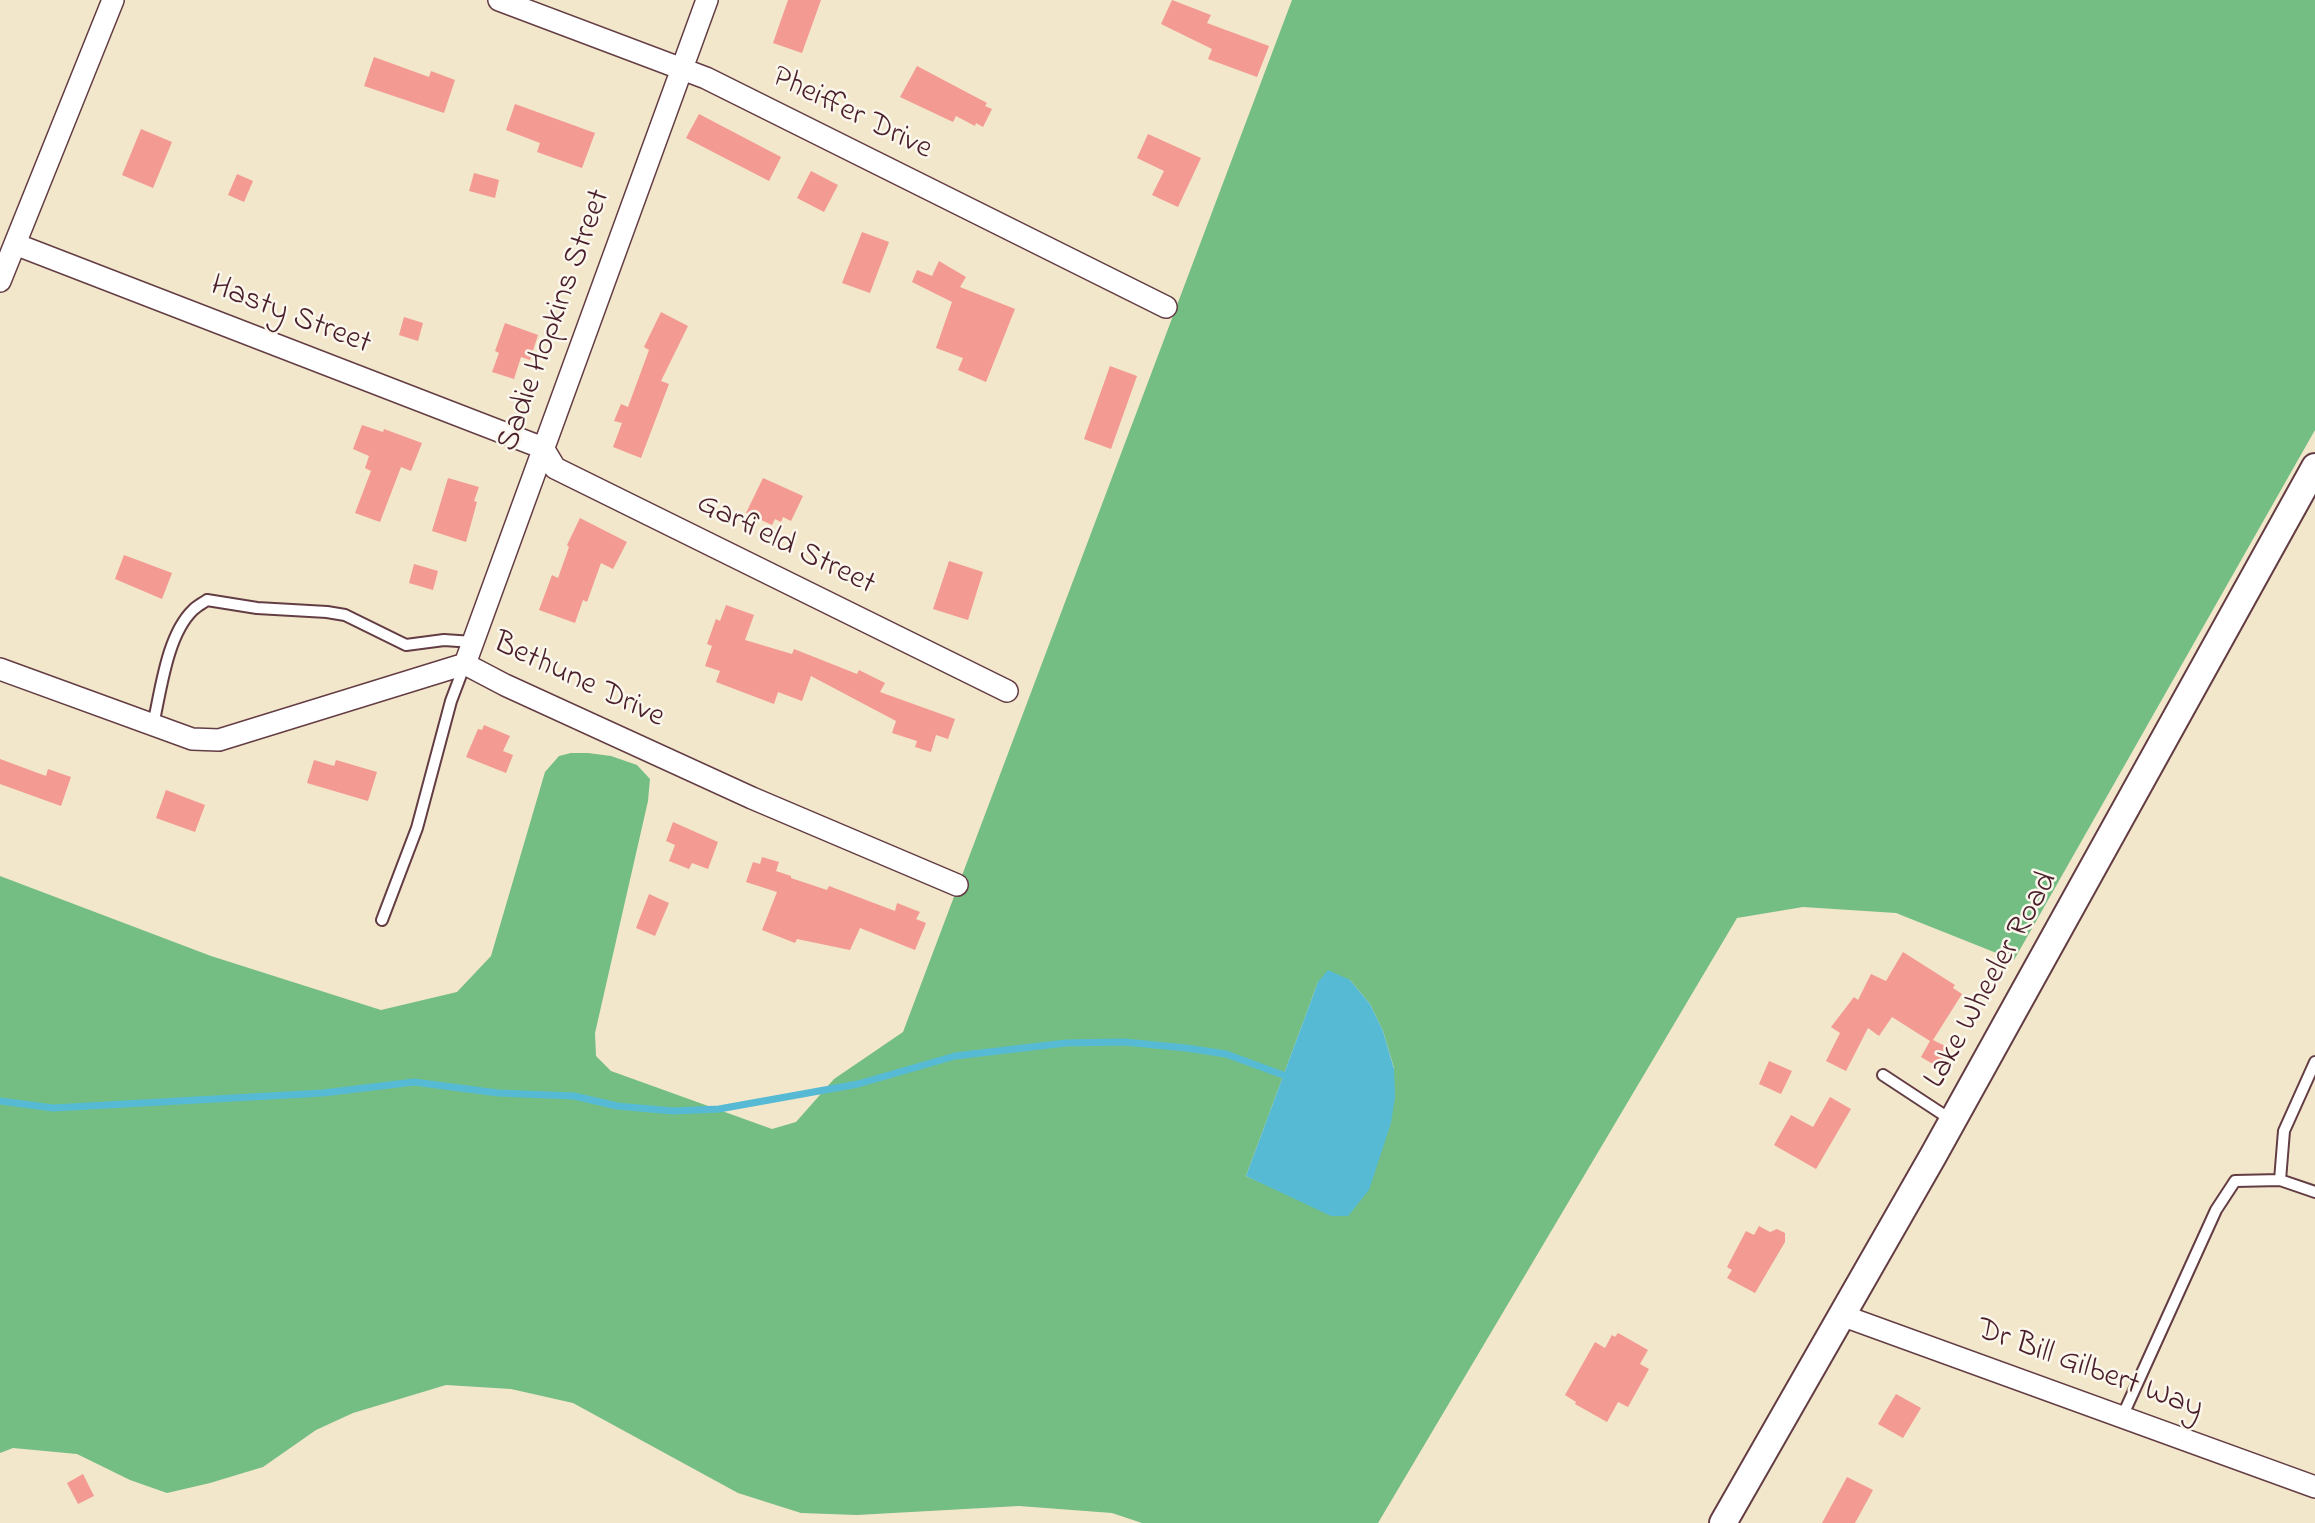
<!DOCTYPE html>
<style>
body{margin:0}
canvas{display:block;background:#f2e6cb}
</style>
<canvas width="2315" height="1523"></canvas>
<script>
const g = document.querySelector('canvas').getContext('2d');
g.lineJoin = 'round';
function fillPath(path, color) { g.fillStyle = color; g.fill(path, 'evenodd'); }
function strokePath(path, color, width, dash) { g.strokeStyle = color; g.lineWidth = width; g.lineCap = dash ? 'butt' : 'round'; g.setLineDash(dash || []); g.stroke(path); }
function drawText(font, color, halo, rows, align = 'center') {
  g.font = font + ' "Indie Flower",sans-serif'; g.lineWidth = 5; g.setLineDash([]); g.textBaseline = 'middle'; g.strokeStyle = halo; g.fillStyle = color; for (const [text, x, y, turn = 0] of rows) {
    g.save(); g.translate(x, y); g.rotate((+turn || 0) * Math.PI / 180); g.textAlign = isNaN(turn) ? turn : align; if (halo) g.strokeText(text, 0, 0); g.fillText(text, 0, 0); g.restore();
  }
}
fillPath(new Path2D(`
 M1292 0H2315V430L2014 960 1896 913 1803 907 1737 918 1378 1523H1142L1112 1513 1019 1506 857 1515 801 1513 738 1493 573 1403 511 1389 446 1385 353 1413 316 1430 263 1467 210 1483 167 1493 130 1480 77 1454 13 1448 0 1453V876L211 956 381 1010 457 992 491 956 545 772 559 756 571 753H588L611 756 637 765 650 779 648 801 595 1033 596 1056 611 1071 772 1129 796 1122 834 1079 903 1032ZM1350 980 1370 1004 1383 1031 1394 1068 1285 1193 1246 1176 1318 982Z`), '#74be84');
fillPath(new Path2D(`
 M1328 970 1350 980 1370 1004 1383 1031 1394 1069 1395 1097 1391 1123 1369 1190 1348 1216H1331L1246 1176 1318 982Z`), '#56bad4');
strokePath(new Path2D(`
 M0 1101 53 1108 323 1093 414 1082 498 1093 574 1096 617 1106 673 1111 719 1109 858 1084 955 1056 1066 1043 1124 1042 1186 1048 1226 1054 1283 1075 1292 1076`), '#56bad4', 7);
fillPath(new Path2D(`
 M788 0H821L802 53 773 43Z
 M1172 0 1211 15 1207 23 1269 46 1257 77 1208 59 1212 49 1161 24Z
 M374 57 429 77 431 71 455 80 444 113 364 86Z
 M917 66 987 103 985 106 992 109 983 127 976 123 975 126 956 116 953 122 900 97Z
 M515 104 595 133 582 168 537 152 540 143 506 130Z
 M699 114 781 157 769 181 686 138Z
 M141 129 172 142 153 188 122 175Z
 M1148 134 1201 158 1178 207 1152 195 1164 171 1137 158Z
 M811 171 838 185 824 212 797 198Z
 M474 173 499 180 495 198 469 191Z
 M237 174 253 181 244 202 228 195Z
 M862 232 889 242 870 293 842 283Z
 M939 261 966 277 960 287 1015 309 986 382 958 370 963 358 936 348 952 302 912 282 917 270 932 276Z
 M661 312 688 326 661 381 669 384 641 458 613 447 622 423 614 421 621 404 628 407 649 350 644 347Z
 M404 317 423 323 418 341 399 335Z
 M505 323 538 335 530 360 521 357 514 379 492 372 499 353 495 351Z
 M1110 366 1137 376 1111 449 1084 439Z
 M362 425 383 432 384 429 422 443 411 471 401 467 380 522 355 513 371 471 365 468 369 456 353 449Z
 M448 478 479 487 474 501 477 502 466 542 432 531Z
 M763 478 803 496 791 521 783 517 781 522 775 519 772 525 746 513Z
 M580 518 627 542 613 569 601 563 587 602 583 600 575 623 539 610 552 575 558 578 569 547 567 545Z
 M124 555 172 573 162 599 115 579Z
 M949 561 983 572 968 620 933 609Z
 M414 564 438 571 433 590 409 583Z
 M726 605 754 615 745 640 792 654 794 649 857 674 859 670 885 683 880 692 955 719 948 739 936 735 931 752 915 747 917 741 892 733 896 721 811 676 802 701 778 692 774 704 716 682 720 671 705 666 712 646 707 644 716 619 720 621Z
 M484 725 510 736 503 751 513 755 506 773 466 757 478 729 482 730Z
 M0 759 46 776 48 769 71 777 61 806 0 784Z
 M314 760 334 766 336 760 377 772 368 801 307 783Z
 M166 790 205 805 195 832 156 818Z
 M673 822 718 842 708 869 692 863 689 869 669 861 675 845 666 841Z
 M762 857 779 862 776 871 791 876V878L827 890 829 886 895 911 897 903 920 912 916 919 926 923 915 950 860 928 850 950 797 939 795 943 762 930 777 892 746 882 753 862 760 864Z
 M649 894 669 903 655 936 636 928Z
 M1903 952 1955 985 1953 988 1962 994 1933 1040 1949 1048 1938 1067 1921 1057 1930 1041 1892 1017 1879 1036 1868 1028 1846 1071 1826 1061 1840 1033 1831 1027 1854 997 1858 1000 1871 974 1886 981Z
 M1769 1061 1792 1071 1781 1094 1759 1084Z
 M1830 1097 1851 1109 1816 1169 1774 1145 1791 1115 1813 1127Z
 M1759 1226 1770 1232 1777 1229 1785 1233V1242L1755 1293 1727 1278 1732 1270 1727 1267 1746 1231 1754 1235Z
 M1618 1333 1648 1350 1640 1364 1649 1369 1628 1407 1618 1402 1607 1422 1575 1404 1576 1402 1565 1395 1595 1342 1605 1348 1612 1335 1615 1337Z
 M1896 1394 1921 1408 1903 1438 1878 1424Z
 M83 1474 94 1496 78 1504 67 1483Z
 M1847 1477 1873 1490 1855 1523H1822Z`), '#f39a92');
const service = new Path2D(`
 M153 725C161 690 167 635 193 610 197 606 203 603 207 600L257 608 327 612 345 615 406 645 444 640 473 642
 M382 920 417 828 451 701 465 664
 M1883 1075 1953 1121
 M2280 1180 2284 1131 2315 1062
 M2122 1417 2216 1210 2235 1181 2280 1180 2315 1192`);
const minor = new Path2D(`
 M499 0 706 78 1166 307
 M15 244 543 448 555 468 1007 691
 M0 281 113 0
 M465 664 707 0
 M0 669 192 739 219 740 465 664 505 685 752 798 957 885
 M1841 1315 2315 1487`);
const tertiary = new Path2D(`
 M1723 1523 1933 1156 2315 467`);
strokePath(service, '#633d43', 14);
strokePath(minor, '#633d43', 24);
strokePath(tertiary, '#633d43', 30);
strokePath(service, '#fff', 10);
strokePath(minor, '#fff', 21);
strokePath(tertiary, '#fff', 26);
drawText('32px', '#4a1f2b', '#fbf7ec', [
 ["Pheiffer Drive",851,115,26],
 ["Hasty Street",290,317,21],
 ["Sadie Hopkins Street",556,321,-70],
 ["Garfield Street",785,546,26],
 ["Bethune Drive",578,682,25],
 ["Lake Wheeler Road",1993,981,-61],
 ["Dr Bill Gilbert Way",2089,1371,20]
]);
</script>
